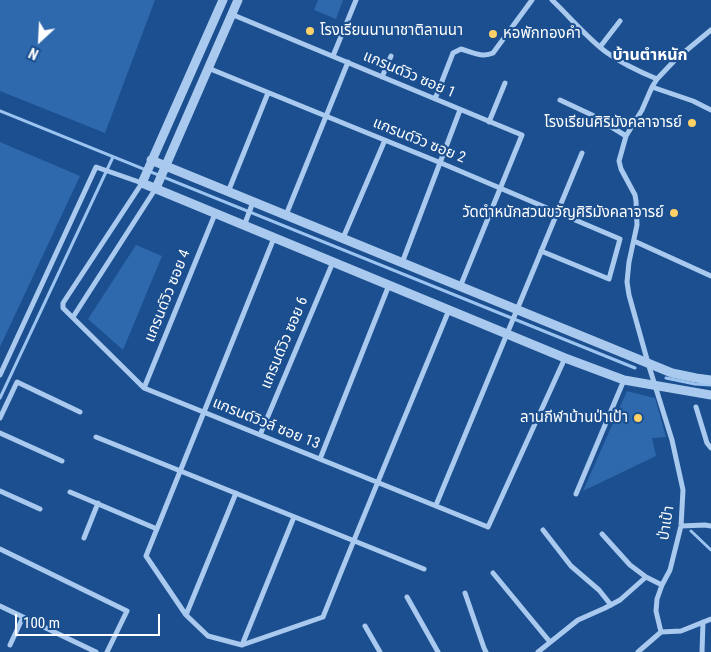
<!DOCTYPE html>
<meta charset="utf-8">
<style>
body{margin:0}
#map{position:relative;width:711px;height:652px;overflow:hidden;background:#1b4f8f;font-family:"Roboto Condensed",sans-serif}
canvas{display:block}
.north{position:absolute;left:15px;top:15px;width:50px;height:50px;-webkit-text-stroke:4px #1b4f8f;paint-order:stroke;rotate:205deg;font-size:14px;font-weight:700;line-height:20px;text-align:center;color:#fff}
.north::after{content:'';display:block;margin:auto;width:18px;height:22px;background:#fff;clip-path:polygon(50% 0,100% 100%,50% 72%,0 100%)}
.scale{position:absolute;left:15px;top:614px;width:145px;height:22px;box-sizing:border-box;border:2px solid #fff;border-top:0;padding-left:6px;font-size:15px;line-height:18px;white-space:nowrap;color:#fff;-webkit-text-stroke:4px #1b4f8f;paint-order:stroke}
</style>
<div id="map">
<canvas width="711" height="652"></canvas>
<div class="north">N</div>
<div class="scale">100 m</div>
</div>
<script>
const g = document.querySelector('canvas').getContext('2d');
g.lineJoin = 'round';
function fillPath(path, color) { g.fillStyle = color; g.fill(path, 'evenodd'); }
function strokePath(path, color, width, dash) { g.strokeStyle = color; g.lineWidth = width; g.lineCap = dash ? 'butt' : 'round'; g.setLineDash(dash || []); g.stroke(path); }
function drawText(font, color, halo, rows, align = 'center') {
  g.font = font + ' "Roboto Condensed","Noto Sans Thai",sans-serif'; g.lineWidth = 4.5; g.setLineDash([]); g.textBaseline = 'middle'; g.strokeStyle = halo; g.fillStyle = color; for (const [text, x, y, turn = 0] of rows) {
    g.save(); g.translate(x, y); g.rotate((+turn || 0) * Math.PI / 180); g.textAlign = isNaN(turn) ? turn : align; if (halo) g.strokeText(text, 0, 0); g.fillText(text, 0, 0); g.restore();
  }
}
fillPath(new Path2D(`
 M0 0H155L105 133 0 91Z
 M318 0H343L336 19 314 10Z
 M0 142 80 176 0 347Z
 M136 245 162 256 123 350 88 319Z
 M627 391 655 398 666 437 652 438 656 456 583 491Z`), '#2e69ad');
strokePath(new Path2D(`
 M0 111 635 368
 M666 378 695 384 711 385
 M0 398 113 157
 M691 531 711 550`), '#9cc4f0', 3);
strokePath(new Path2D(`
 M552 0C570 17 586 37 606 52 621 63 640 72 657 79
 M231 14 522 135 460 287
 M600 47 620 21
 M333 56 356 0
 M208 68 441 163 620 239 609 279 541 251
 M382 77 391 56
 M652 87 693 101 711 110
 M435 99 453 53 461 49C472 52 482 58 493 53L532 0
 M560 100 592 115 626 136
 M489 122 505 83
 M228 192 268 93
 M286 215 348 62
 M244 226 253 202
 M274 238 146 556 186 615 208 636 242 645 323 617C364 514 407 412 449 310
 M343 238 385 140
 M634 241 711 276
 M402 263 460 110
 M73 317 156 188
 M0 375 96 167 142 183 63 303V308L144 388 488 527 565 358
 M144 388 215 214
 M696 407 707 443 711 448
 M0 418 17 382 80 412
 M0 433 62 461
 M260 435 333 262
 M96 437 424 569
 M320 459 389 285
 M0 491 40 509
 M70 492 157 529
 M576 494 624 380
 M436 505 582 153
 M681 526 705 525 711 526
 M543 530 571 566 599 590 611 605
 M602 534 630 565 646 577
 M84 538 98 503
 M0 549 127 611 107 652
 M493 573 550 642
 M465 593 484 648 486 652
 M407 597 438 652
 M0 606 96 652
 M186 615 236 493
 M365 626 380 652
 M661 632 656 611 657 599 662 585 670 570 681 526 683 490 672 440 648 363 629 295 627 282 629 262 637 225 636 201 635 195 621 169 619 161 626 136 642 110 652 87 657 79 676 59 711 30
 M661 632 681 631 711 619
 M10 645 23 617
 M242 645 294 517
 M538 652 578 620 605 608 620 600 646 577 662 585
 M638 652 661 632
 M702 652 703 622`), '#a9c9ee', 5);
strokePath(new Path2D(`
 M223 0 142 183 507 334 565 358 624 380 711 395
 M151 160 672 373 696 378 711 380
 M156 188 238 0`), '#a9c9ee', 9);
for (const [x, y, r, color] of [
 [310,31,5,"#ffd166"],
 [493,34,5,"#ffd166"],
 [692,123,5,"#ffd166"],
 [674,213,5,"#ffd166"],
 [638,418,5,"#ffd166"]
]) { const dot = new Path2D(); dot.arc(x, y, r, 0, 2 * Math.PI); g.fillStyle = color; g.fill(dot); strokePath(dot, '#1b4f8f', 2); }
drawText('15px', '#fff', '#1b4f8f', [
 ["โรงเรียนนานาชาติลานนา",320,31,"left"],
 ["หอพักทองคำ",503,34,"left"],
 ["โรงเรียนศิริมังคลาจารย์",682,123],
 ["วัดตำหนักสวนขวัญศิริมังคลาจารย์",664,213],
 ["ลานกีฬาบ้านป่าเป้า",628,418]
], 'right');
drawText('15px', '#fff', '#1b4f8f', [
 ["แกรนด์วิว ซอย 1",409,75,23],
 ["แกรนด์วิว ซอย 2",419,141,22],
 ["แกรนด์วิว ซอย 4",168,296,-68],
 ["แกรนด์วิว ซอย 6",285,343,-67],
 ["แกรนด์วิวล์ ซอย 13",266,424,22],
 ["ป่าเป้า",667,523,-81]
]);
drawText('bold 16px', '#fff', '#1b4f8f', [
 ["บ้านตำหนัก",650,56]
]);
</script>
